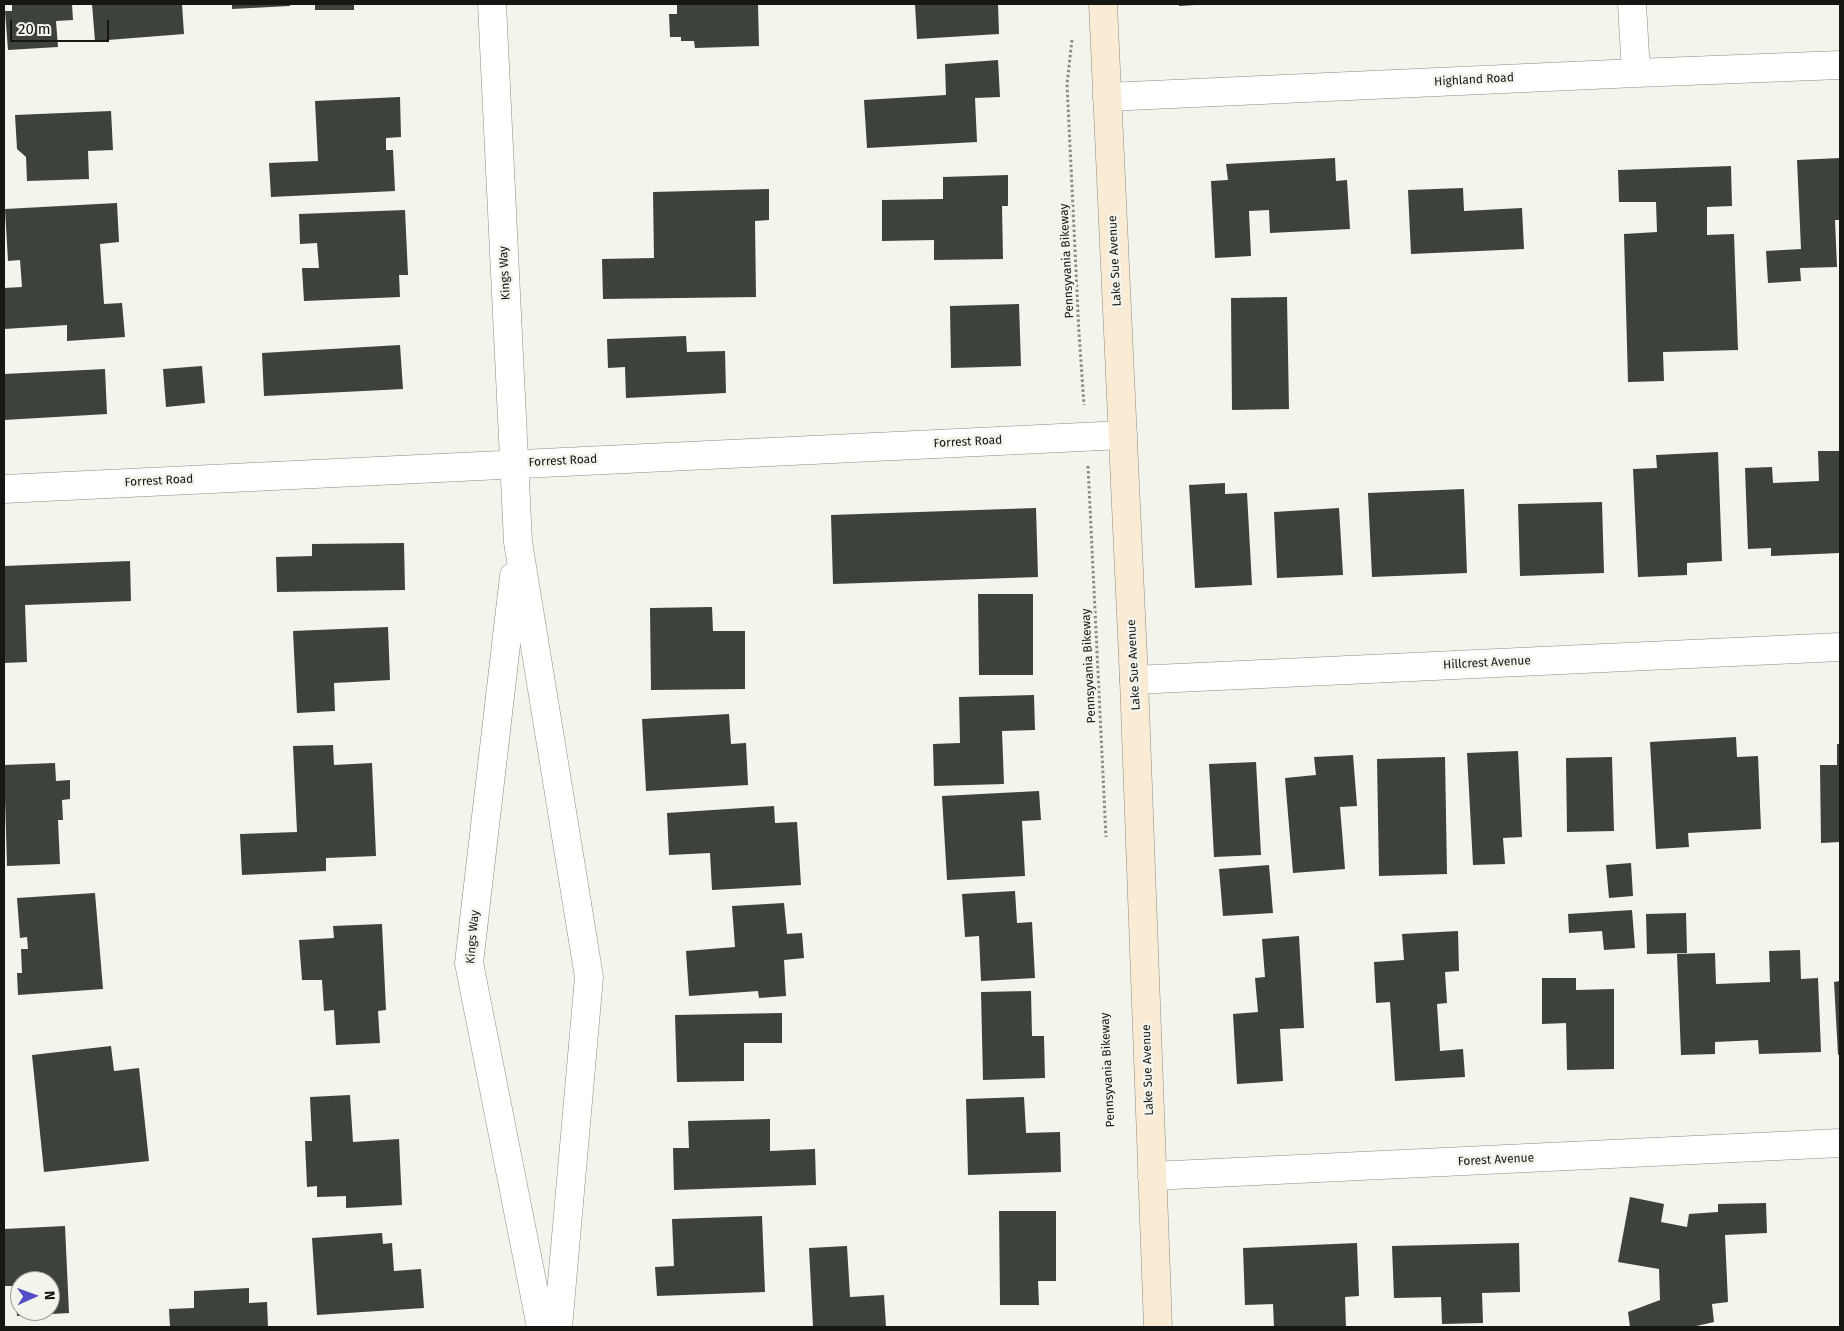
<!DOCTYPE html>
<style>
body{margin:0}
#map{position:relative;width:1844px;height:1331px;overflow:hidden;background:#f3f4eb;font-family:"Fira Sans",sans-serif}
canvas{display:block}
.frame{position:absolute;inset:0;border:5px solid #161613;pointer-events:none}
.north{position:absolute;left:10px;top:1271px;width:50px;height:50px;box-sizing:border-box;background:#f3f4eb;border:1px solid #9b9b95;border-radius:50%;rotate:88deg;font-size:14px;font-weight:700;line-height:20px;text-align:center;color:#161613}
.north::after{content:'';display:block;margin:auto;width:18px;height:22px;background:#554fc7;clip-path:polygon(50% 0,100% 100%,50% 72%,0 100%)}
.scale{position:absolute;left:10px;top:20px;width:99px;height:22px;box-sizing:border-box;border:2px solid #161613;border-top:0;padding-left:6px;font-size:15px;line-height:18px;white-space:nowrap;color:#161613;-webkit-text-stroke:4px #f3f4eb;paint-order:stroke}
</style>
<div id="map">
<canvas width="1844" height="1331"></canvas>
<div class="frame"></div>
<div class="north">N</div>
<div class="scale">20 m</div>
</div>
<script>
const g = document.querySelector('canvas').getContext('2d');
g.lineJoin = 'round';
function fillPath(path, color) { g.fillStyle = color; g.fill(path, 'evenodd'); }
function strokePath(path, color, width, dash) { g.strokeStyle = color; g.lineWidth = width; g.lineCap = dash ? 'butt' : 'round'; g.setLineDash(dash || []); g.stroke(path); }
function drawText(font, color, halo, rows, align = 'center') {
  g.font = font + ' "Fira Sans",sans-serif'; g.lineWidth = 5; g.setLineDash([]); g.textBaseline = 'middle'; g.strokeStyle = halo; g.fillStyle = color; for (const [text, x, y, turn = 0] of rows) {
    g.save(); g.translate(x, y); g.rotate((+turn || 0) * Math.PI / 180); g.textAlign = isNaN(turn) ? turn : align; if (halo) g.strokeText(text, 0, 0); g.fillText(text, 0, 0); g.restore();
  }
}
fillPath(new Path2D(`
 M12 4H72L73 20 56 21 58 47 8 50 5 11H12Z
 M92 4H182L184 34 95 41Z
 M232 4H290V6L232 9Z
 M315 4H354V10H315Z
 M677 4H758L759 46 695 48 694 41H681V37H670L669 14H677Z
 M915 4H998L999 34 917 39Z
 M1179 4H1195V5L1179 6Z
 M998 60 1000 97 975 98 977 142 867 148 864 100 946 95 945 64Z
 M400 97 401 137 386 138V150H393L395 191 271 197 269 163 318 161 315 101Z
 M111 111 113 150 88 151 89 179 27 181 26 157 17 149 15 115Z
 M1335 158 1336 181 1347 180 1350 229 1270 233 1269 210 1249 211 1251 256 1215 258 1211 181 1228 180 1226 164Z
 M1840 158V220H1835L1837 267 1800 268 1801 281 1768 283 1766 251 1801 249 1797 160Z
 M1731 166 1732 206 1707 207V235L1734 234 1738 350 1663 352 1664 381 1628 382 1624 234 1657 232 1656 202H1619L1618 170Z
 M1008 175V206H1002L1003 259 934 260V240L882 241V200L943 199V177Z
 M1463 188 1464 211 1522 208 1524 249 1411 254 1408 190Z
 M769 189V220L755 221 756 297 603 299 602 259 654 258 653 192Z
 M117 203 119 242 100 244 104 304 122 303 125 337 67 341V325L4 329V288L22 287 20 260 8 261 5 209Z
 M405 210 408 275H399L400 297 304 301 302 268H319L317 243 300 244 299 214Z
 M1287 297 1289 409 1232 410 1231 298Z
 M1019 304 1021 366 951 368 950 306Z
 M686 336 687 352 725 351 726 393 626 398 625 367 608 368 607 339Z
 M400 345 403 389 264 396 262 353Z
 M202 366 205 403 166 407 163 369Z
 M105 369 107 414 4 420V374Z
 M1818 451H1840V553L1771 556V548L1748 549 1745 468 1772 467 1773 483 1819 481Z
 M1718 452 1722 561 1687 563V575L1638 577 1633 469 1657 468 1656 455Z
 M1225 483V494L1247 493 1252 585 1195 588 1189 485Z
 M1464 489 1467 573 1372 577 1368 493Z
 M1602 502 1604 573 1520 576 1518 504Z
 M1036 508 1038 577 833 584 831 515Z
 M1339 508 1343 575 1277 578 1274 512Z
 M404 543 405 590 277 592 276 557 312 556V544Z
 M130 561 131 601 25 605 27 662 4 663V566Z
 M978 594H1033V675H979Z
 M712 607 713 631H745V689L651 690 650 608Z
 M388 627 390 680 334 683 335 711 297 713 293 631Z
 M1034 695 1035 730 1002 731 1004 784 934 786 933 744 960 743 959 697Z
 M729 714 731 744 746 743 748 785 646 791 642 719Z
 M1736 737 1737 757 1758 756 1761 829 1688 833 1689 847 1656 849 1650 742Z
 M1837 744H1840V842L1821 843 1820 765H1837Z
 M333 745 334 765 372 763 376 856 326 858V871L242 875 240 834 297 832 293 746Z
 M1518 751 1522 837 1503 838 1505 864 1473 865 1467 753Z
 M1353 755 1357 806 1340 807 1345 869 1293 873 1285 778 1316 775 1314 757Z
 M1445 757 1447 874 1379 876 1377 759Z
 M1612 757 1614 831 1567 832 1566 758Z
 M1256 762 1261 855 1214 857 1209 764Z
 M55 763 56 781 70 780V799L62 800 63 820H58L60 864 7 866 4 765Z
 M1039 791 1041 820 1022 821 1025 876 947 880 942 796Z
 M774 806 775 823 797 822 801 885 712 890 710 853 669 855 667 813Z
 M1631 863 1633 896 1609 898 1606 865Z
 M1269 865 1273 913 1223 916 1219 869Z
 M1015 891 1017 923 1032 922 1035 978 981 981 979 936 965 937 962 894Z
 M95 893 103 989 18 995 17 973H22L21 949H28L27 937 20 938 17 898Z
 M784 903 787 934 802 933 804 958 784 960 786 996 759 998 758 991 689 996 686 951 735 947 732 906Z
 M1632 910 1635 948 1604 950 1602 931 1569 933 1568 914Z
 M1686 913 1687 953 1647 954 1646 914Z
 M382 924 386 1010 378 1011 380 1043 336 1045 334 1010 324 1011 322 980H302L299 940 334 938 333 926Z
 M1458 931 1459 971 1445 972 1447 1003 1437 1004 1440 1051 1463 1049 1465 1077 1395 1081 1390 1002 1376 1003 1374 962 1404 960 1402 934Z
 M1299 936 1304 1028 1280 1029 1283 1081 1237 1084 1233 1014 1258 1012 1255 978 1265 977 1262 939Z
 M1800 950 1801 979 1818 978 1821 1052 1759 1054 1758 1040 1715 1042V1054L1681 1055 1677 954 1715 953 1716 984 1770 982 1769 951Z
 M1542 978H1576V990L1614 989V1069L1567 1070 1566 1023 1542 1024Z
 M1840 981V1054L1838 1055 1834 982Z
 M1031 991 1032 1036H1044L1045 1078 983 1080 981 992Z
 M782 1013V1043H744V1081L677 1082 675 1015Z
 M111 1046 114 1071 139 1068 149 1161 44 1172 32 1055Z
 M350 1095 353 1142 399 1139 402 1205 346 1208V1196L317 1197V1186L307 1187 305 1141H312L310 1097Z
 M1024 1097 1026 1133 1060 1132 1061 1172 968 1175 966 1099Z
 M770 1119V1151L815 1149 816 1185 674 1190 673 1148H689L688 1121Z
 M1630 1197 1664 1204 1661 1222 1687 1227 1689 1214 1718 1212V1204L1766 1203 1767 1233 1725 1235 1728 1302 1712 1304 1714 1322 1692 1327H1630L1628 1312 1660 1300 1659 1269 1618 1262Z
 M999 1211H1056V1281H1038L1039 1305H1000Z
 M762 1216 765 1292 657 1296 655 1267 674 1266 672 1219Z
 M65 1226 69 1313 17 1316 15 1286H4V1229ZM20 1281H50V1311H20Z
 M382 1233 383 1244 392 1243 394 1271 421 1269 424 1308 317 1315 312 1238Z
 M1357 1243 1359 1296 1345 1297 1346 1327H1274L1273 1304 1245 1305 1243 1248Z
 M1519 1243 1520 1292 1482 1293 1483 1323 1442 1324 1441 1297 1394 1298 1392 1246Z
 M847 1246 850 1297 884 1295 886 1327H813L809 1248Z
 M249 1288V1303L267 1302 268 1327H170L169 1309 194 1308V1291Z`), '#3d423d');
const street = new Path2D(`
 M492 4 518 542 589 977 558 1327
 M1632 4 1636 73
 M1107 97 1636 73 1840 65
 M4 489 1123 435
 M514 576 469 963 541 1327
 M1134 680 1840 647
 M1152 1176 1840 1143`);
const secondary = new Path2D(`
 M1103 4 1134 680 1158 1327`);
strokePath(street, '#8b8b83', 29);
strokePath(secondary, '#8b8b83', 29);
strokePath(new Path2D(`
 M1072 40 1067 84 1079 333 1084 405
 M1088 466 1106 837`), '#8c8c86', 3, [2.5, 2.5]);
strokePath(street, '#fff', 28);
strokePath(secondary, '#faebd5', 28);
drawText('12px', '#161613', '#f3f4eb', [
 ["Highland Road",1474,80,-3],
 ["Pennsyvania Bikeway",1067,261,-93],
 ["Lake Sue Avenue",1115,261,-93],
 ["Kings Way",505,273,-93],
 ["Forrest Road",968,442,-3],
 ["Forrest Road",563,461,-3],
 ["Forrest Road",159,481,-3],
 ["Hillcrest Avenue",1487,663,-3],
 ["Lake Sue Avenue",1134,665,-93],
 ["Pennsyvania Bikeway",1089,666,-93],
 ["Kings Way",473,937,-85],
 ["Pennsyvania Bikeway",1108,1070,-93],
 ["Lake Sue Avenue",1148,1070,-92],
 ["Forest Avenue",1496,1160,-3]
]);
</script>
